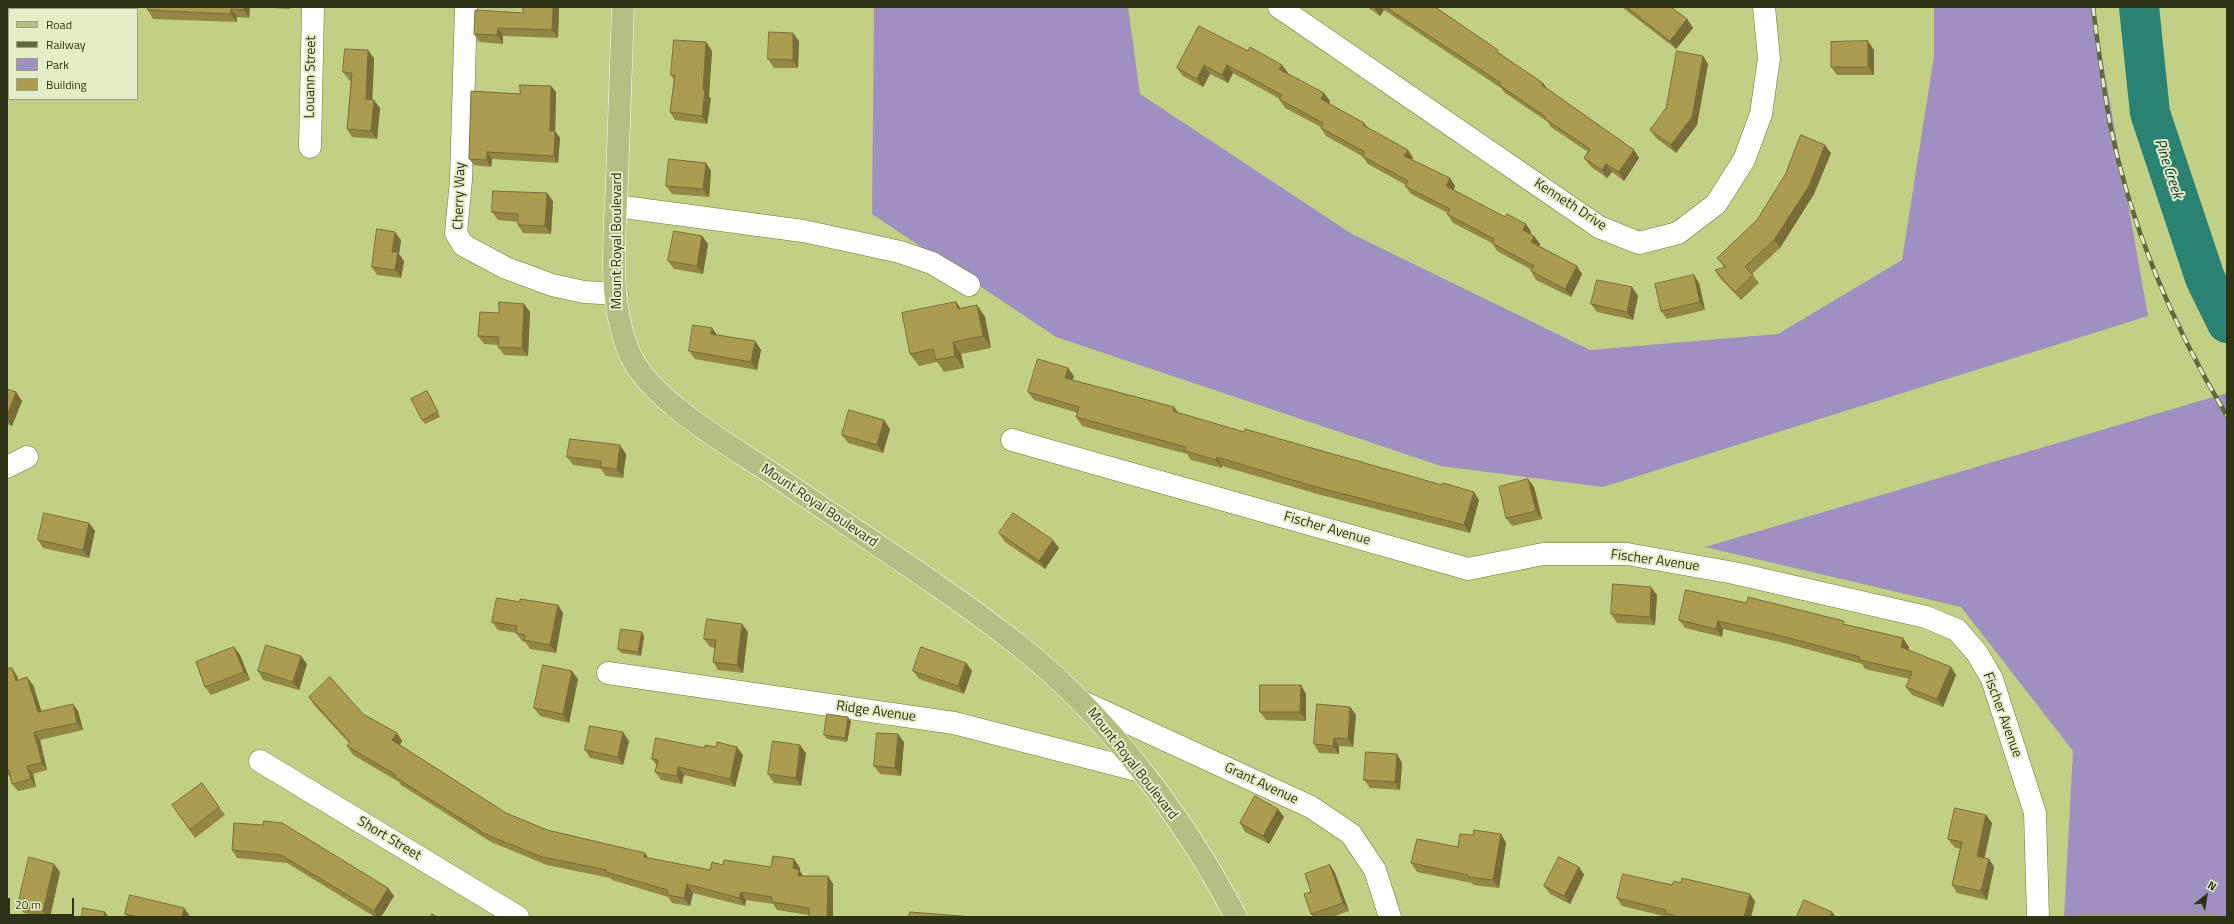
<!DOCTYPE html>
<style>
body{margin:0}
#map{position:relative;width:2234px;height:924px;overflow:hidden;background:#c1d085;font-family:"Titillium Web",sans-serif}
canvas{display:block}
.frame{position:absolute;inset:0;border:8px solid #2e3315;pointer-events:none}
.legend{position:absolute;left:8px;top:8px;width:130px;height:92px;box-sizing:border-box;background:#e4edc7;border:1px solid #9ba380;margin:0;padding:5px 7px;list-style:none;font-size:12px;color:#2e3315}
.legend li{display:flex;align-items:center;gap:8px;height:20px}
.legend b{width:20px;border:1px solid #9ba380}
.north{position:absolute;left:2186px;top:876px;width:40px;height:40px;-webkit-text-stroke:3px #e4edc7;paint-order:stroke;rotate:30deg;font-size:11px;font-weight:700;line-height:16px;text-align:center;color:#2e3315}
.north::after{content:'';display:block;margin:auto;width:14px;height:18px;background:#2e3315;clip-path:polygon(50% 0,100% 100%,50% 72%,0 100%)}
.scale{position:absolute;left:8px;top:898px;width:66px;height:18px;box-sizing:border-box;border:2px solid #2e3315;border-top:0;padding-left:5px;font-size:12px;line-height:14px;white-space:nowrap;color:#2e3315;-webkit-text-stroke:3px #e4edc7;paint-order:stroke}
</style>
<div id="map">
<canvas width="2234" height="924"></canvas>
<div class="frame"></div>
<ul class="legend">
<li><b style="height:5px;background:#b5bf83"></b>Road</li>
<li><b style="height:5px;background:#61693c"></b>Railway</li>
<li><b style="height:11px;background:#9f90c1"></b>Park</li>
<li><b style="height:11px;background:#ac9c50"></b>Building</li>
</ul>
<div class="north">N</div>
<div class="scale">20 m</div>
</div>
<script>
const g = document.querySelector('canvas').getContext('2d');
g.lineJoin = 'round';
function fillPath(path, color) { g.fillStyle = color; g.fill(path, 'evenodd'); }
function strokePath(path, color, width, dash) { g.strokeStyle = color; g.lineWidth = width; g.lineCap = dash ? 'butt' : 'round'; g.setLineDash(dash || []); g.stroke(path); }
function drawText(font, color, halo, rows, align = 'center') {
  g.font = font + ' "Titillium Web",sans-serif'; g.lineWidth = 4; g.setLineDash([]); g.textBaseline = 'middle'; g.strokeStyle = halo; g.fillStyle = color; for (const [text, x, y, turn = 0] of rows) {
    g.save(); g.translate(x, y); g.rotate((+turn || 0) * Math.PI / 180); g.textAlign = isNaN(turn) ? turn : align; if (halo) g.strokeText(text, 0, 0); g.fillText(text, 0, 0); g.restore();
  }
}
fillPath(new Path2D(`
 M874 7H1128L1140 94 1352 234 1590 350 1778 334 1902 260 1934 56V7H2093L2148 316 1603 487 1441 466 1056 337 872 214Z
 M2227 393V917H2064L2073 751 1961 607 1705 547Z`), '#9f90c1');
strokePath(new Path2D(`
 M2139 7 2150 113 2205 278 2227 323`), '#298272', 40);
const minor = new Path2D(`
 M466 7 461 180 456 233 463 245 506 268 552 285 584 292 617 294
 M1279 7 1599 227 1639 243 1678 233 1716 204 1744 160 1761 114 1769 58 1764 7
 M310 147 313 7
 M616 206 803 231 850 241 900 252 932 263 969 285
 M1012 440 1468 569 1543 554H1627L1734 573 1926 617 1957 630 1977 653 1992 679 2035 813 2038 917
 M7 467 27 457
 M608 673 954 723 1141 771
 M1083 702 1311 807 1351 834 1375 870 1390 917
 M260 761 518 917`);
const major = new Path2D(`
 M623 7C621 65 619 122 617 180 615 235 607 299 629 352 648 400 733 447 777 477 857 532 940 584 1017 644 1106 714 1184 817 1236 917`);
strokePath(minor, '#6a772d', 23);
strokePath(major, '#fff', 23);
strokePath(minor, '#fff', 22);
strokePath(major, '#b5bf83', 22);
const rail = new Path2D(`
 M2093 7C2098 46 2103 85 2110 124 2131 228 2173 326 2227 416`);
strokePath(rail, '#61693c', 4.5);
strokePath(rail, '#e4edc7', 3, [9]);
fillPath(new Path2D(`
 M148 7H290V9L250 7 249 18 237 17V22L153 19 148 10Z
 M523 7H559L558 38 503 36V44L479 42 474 34 523 13Z
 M1367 7H1435L1501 54 1548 89 1634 150 1639 158 1624 181 1612 172 1607 178 1590 166 1584 158 1588 152 1551 127 1548 122 1505 93 1501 88 1384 10 1380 16Z
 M1622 7H1671L1687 19 1693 28 1676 49Z
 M1199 26 1288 73 1287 74 1330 101 1329 104 1364 123 1368 128 1413 158 1412 160 1450 178 1455 186 1454 190 1505 217 1526 224 1531 232 1530 234 1534 236 1540 244 1539 246 1582 274 1571 297 1536 280 1531 271 1532 270 1497 251 1492 243 1453 223 1447 214 1448 213 1411 194 1405 186 1406 185 1368 164 1362 156 1326 136 1321 128V127L1285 108 1279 99H1280L1233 73 1228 83 1210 74 1203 87 1183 76 1177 68Z
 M799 41 798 68H774L768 59Z
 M706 42 712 51 709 96 711 99 707 124 675 120 670 112 674 80 671 75Z
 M1874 50V75H1837L1831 67Z
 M374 58 372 100H374L380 108 377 139 352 137 347 129 351 81 349 80 343 72Z
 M1708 64 1697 125 1676 153 1656 138 1650 130Z
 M551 86 556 92 555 131 560 138 558 163 492 159 491 167 474 165 469 159 520 94Z
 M1831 153 1814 194 1780 248 1752 274 1759 283 1741 300 1720 278 1715 270 1725 268 1717 258Z
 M711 171 709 197 672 194 666 186Z
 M553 201 551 234 523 233 518 225V222L498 220 492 212Z
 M702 236 708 244 703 274 674 269 668 261Z
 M401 240 399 254 404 261 401 278 377 275 372 267Z
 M1694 275 1699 283 1705 310 1667 319 1661 311Z
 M1632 287 1638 296 1633 320 1597 312 1591 304Z
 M524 304 530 312 528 356 504 355 498 347 499 345 484 344 478 336 499 313Z
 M977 305 985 317 991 348 961 354 964 368 944 372 937 362 919 366 910 354 961 308Z
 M712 328 717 335 755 341 761 350 757 370 695 359 689 351Z
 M1074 376 1072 380 1174 407 1178 413 1479 500 1470 533 1321 495 1222 466V468L1191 460 1187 454 1082 426 1076 417 1078 413 1034 400 1028 392Z
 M7 389 16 392 22 401 12 426 7 424Z
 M430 395 440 417 425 424 422 420Z
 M884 420 890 429 883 453 848 443 842 435Z
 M626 454 623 478 606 476 601 469 573 465 567 457Z
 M1528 479 1534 487 1542 519 1512 526 1506 518Z
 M89 523 95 531 89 558 43 548 38 540Z
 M999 533 1059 548 1045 569 1005 542Z
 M1657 595 1655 625 1617 623 1611 614Z
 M520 602 558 605 563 613 556 653 530 649 525 642 522 641 516 633 498 630 492 622Z
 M1747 603 1847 625 1909 647 1908 650 1956 675 1943 707 1912 695 1906 687 1910 679 1865 669 1862 664 1784 643 1723 629 1722 637 1685 628 1679 620Z
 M748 632 743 673 718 670 713 662 715 648 710 647 704 639Z
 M644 636 641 656 621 653 618 649Z
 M234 647 240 655 250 680 211 695 205 687Z
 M966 663 972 671 964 694 919 679 913 671Z
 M307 664 299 690 263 680 258 671Z
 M12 668 17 676 18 680 33 685 41 711H78L83 730 40 740 47 770 33 774 36 787 18 791 12 784 11 779 7 773V669Z
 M578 679 569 723 540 716 534 708Z
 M1301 685 1306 694V721L1266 720 1260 712Z
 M309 697 363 714 397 733 402 741 400 745 506 813 547 830 645 853 648 858 710 870 723 865 771 867 794 859 800 868V871L803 876H828L833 884V917H809V915L777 910 773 904 746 900 745 906 693 893 690 906 672 903 668 897 612 880 610 878 547 865 491 842 401 785 399 782 353 755 347 746 349 743 314 705Z
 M1350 707 1356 715 1353 747 1339 746V754L1319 753 1314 744Z
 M851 721 847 742 827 739 824 735Z
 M629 741 623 765 590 758 585 750Z
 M904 742 901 776 880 774 874 766Z
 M806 753 801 786 774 783 768 774Z
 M1397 754 1402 763 1400 790 1370 788 1364 780Z
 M743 755 735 787 684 775 682 784 661 780 655 772 657 766 652 759Z
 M202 783 225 815 195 838 172 805Z
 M1278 809 1284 817 1269 844 1245 832 1240 823Z
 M1986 815 1992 823 1984 858 1989 859 1994 867 1987 900 1957 893 1952 885 1960 849 1954 847 1948 839Z
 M263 825 388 888 394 896 381 917H375L287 863 237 858 232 850Z
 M1501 834 1506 843 1499 888 1473 885 1472 883 1417 872 1411 863 1458 847 1473 835Z
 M1330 865 1335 873 1349 911 1332 917H1313L1311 914V892Z
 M1579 867 1584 875 1570 904 1550 894 1544 886Z
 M60 872 50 917H41L24 913 18 905Z
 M1672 885 1755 901 1751 917H1667L1622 906 1617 898Z
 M125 914 190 916 189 917H127Z`), '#948645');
fillPath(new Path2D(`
 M244 7H250L249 18 244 10Z
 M553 7H559L558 38 552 30Z
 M1375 7H1382L1384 10 1380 16 1375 8Z
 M231 9 237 17V22L231 14Z
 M1687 19 1693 28 1676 49 1670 41Z
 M498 28 503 36V44L497 35Z
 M793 33 799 41 798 68 793 60Z
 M1868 41 1874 50V75L1868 67Z
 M706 42 712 51 709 96 711 99 707 124 702 116Z
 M368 50 374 58 372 108 366 99Z
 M1703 56 1708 64 1697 125 1676 153 1671 145Z
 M1204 65 1210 74 1203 87 1197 79Z
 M1227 65 1233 73 1228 83 1222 75Z
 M1282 65 1288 73 1285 78 1279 69Z
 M1543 83 1549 91 1542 85Z
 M551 86 556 92 555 137 550 131Z
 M1324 93 1330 101 1327 108 1321 99Z
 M374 100 380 108 377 139 371 131Z
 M1364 123 1370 131 1363 125Z
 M555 131 560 138 558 163 554 156Z
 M1825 145 1831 153 1814 194 1780 248 1774 240Z
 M1408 150 1413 158 1410 164 1404 156Z
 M1634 150 1639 158 1624 181 1619 172Z
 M487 152 492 159 491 167 487 160Z
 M706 163 711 171 709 197 703 189Z
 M1606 164 1612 172 1607 178 1602 170Z
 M1450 178 1455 186 1452 194 1446 186Z
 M547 193 553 201 551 234 545 226Z
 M1526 224 1531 232 1528 238 1523 230Z
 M395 232 401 240 399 254 404 261 401 278 395 270 392 252Z
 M702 236 708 244 703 274 697 266Z
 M1534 236 1540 244 1536 251 1531 242Z
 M1577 266 1582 274 1571 297 1565 289Z
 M1694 275 1699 283 1705 310 1700 302Z
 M1632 287 1638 296 1633 320 1627 312Z
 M956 302 965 314 958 309Z
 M524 304 530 312 528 356 522 348Z
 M977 305 985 317 991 348 983 336Z
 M712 328 718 336 711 334Z
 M755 341 761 350 757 370 751 362Z
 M953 342 961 354 964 368 955 356Z
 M1068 368 1074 376 1070 386 1065 378Z
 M16 392 22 401 12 426 7 419V416Z
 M1174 407 1180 415 1173 411Z
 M884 420 890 429 883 453 877 445Z
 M620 445 626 454 623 478 617 469Z
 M1217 457 1222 466V468L1216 460Z
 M1528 479 1534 487 1542 519 1536 511Z
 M1474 492 1479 500 1470 533 1464 525Z
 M89 523 95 531 89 558 83 550Z
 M1053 540 1059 548 1045 569 1039 561Z
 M1651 587 1657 595 1655 625 1650 617Z
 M558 605 563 613 556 653 550 645Z
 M1718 621 1723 629 1722 637 1716 629Z
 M742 624 748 632 743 673 737 665Z
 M642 632 644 636 641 656 638 652Z
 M1903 638 1909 647 1907 655 1901 647Z
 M234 647 240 655 250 680 244 672Z
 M301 656 307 664 299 690 293 682Z
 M966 663 972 671 964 694 958 686Z
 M1951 667 1956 675 1943 707 1937 699Z
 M12 668 17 676 21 689 16 681Z
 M572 671 578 679 569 723 563 714Z
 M27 677 33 685 44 719 38 712Z
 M1301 685 1306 694V721L1300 712Z
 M73 704 78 711 83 730 77 723Z
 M1350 707 1356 715 1353 747 1348 739Z
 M848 717 851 721 847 742 845 738Z
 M34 732 40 740 47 770 42 763Z
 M623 732 629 741 623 765 618 757Z
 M397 733 402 741 398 748 392 740Z
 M898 734 904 742 901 776 895 768Z
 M1334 738 1339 746V754L1333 746Z
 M800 745 806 753 801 786 796 778Z
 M737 747 743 755 735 787 730 779Z
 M1397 754 1402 763 1400 790 1395 782Z
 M27 766 33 774 36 787 31 779Z
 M678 767 684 775 682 784 677 776Z
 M1278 809 1284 817 1269 844 1263 836Z
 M1986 815 1992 823 1983 865 1977 856Z
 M1501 834 1506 843 1499 888 1493 880Z
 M645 853 650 861 644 857Z
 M794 859 800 868V871L804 878 803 884 793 868Z
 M1989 859 1994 867 1987 900 1981 891Z
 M54 864 60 872 50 917H48L43 911Z
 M1330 865 1335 873 1349 911 1343 903Z
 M1579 867 1584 875 1570 904 1564 896Z
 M828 876 833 884V917H827Z
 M687 884 693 893 690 906 684 898Z
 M388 888 394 896 381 917H378L374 911Z
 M741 892 746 900 745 906 739 898Z
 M1750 894 1755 901 1751 917H1744Z
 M184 908 190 916 189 917H182Z
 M105 912 108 916V917H104Z
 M1832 912 1836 917H1830Z`), '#786d38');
const building = new Path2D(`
 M148 7H244V10L231 9V14L148 10Z
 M523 7H553L552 30 498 28 497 35 474 34 475 10 523 13Z
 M1386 7H1435L1498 50 1497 52 1543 83 1542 85 1634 150 1619 172 1606 164 1602 170 1584 158 1590 149 1545 119 1546 117 1499 85 1500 83Z
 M1627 7H1671L1687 19 1670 41Z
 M1199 26 1248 51 1250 47 1282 65 1279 69 1324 93 1321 99 1364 123 1363 125 1408 150 1404 156 1450 178 1446 186 1505 217 1507 214 1526 224 1523 230 1534 236 1531 242 1577 266 1565 289 1531 271 1534 266 1492 243 1494 239 1447 214 1450 209 1405 186 1408 181 1362 156 1365 152 1321 128 1323 123 1279 99 1282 95 1227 65 1222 75 1204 65 1197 79 1177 68Z
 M769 32 793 33V60L768 59Z
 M674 40 706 42 703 90H705L702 116 670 112 675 75H671Z
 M1868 41V67H1831V42Z
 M345 49 368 50 366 99 374 100 371 131 347 129 352 73 343 72Z
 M1677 51 1703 56 1692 117 1671 145 1650 130 1666 108Z
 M520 85 551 86 550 131H555L554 156 487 152V160L469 159 471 91 520 94Z
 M1801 135 1825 145 1809 186 1774 240 1745 267 1753 275 1735 292 1715 270 1726 267 1717 258 1757 220 1785 175Z
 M669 159 706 163 703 189 666 186Z
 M493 191 547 193 545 226 518 225V214L492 212Z
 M377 229 395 232 392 252H398L395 270 372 267Z
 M674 231 702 236 697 266 668 261Z
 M1694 275 1700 302 1661 311 1655 284Z
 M1597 280 1632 287 1627 312 1591 304Z
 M499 302 524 304 522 348 498 347 499 337 478 336 480 312 499 313Z
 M956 302 958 309 977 305 983 336 953 342 955 356 936 360 933 349 910 354 902 313Z
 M693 325 712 328 711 334 755 341 751 362 689 351Z
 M1038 359 1068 368 1065 378 1174 407 1173 411 1244 432 1245 429 1442 485 1443 483 1474 492 1464 525 1316 487 1217 457 1216 460 1185 451 1186 447 1076 417 1079 407 1028 392Z
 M7 389 16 392 7 416Z
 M427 391 438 412 422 420 411 399Z
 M849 410 884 420 877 445 842 435Z
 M570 439 620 445 617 469 600 467 601 461 567 457Z
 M1528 479 1536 511 1506 518 1499 487Z
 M44 513 89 523 83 550 38 540Z
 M1013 513 1053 540 1039 561 999 533Z
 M1613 584 1651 587 1650 617 1611 614Z
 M1686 590 1747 603 1748 597 1844 621 1843 624 1903 638 1901 647 1951 667 1937 699 1906 687 1912 672 1860 660V657L1778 635 1718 621 1716 629 1679 620Z
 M497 598 520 602V599L558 605 550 645 524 640 525 635 516 633 517 626 492 622Z
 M707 619 742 624 737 665 713 662 716 640 704 639Z
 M621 629 642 632 638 652 618 649Z
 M266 645 301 656 293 682 258 671Z
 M234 647 244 672 205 687 196 662Z
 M921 647 966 663 958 686 913 671Z
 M543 665 572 671 563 714 534 708Z
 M12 668 16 681 27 677 38 712 73 704 77 723 34 732 42 763 27 766 31 779 12 784 9 770 7 771V669Z
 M330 677 363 714 397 733 392 740 506 813 547 830 645 853 644 857 710 870 712 862 723 865 724 860 771 867 773 856 794 859 793 868 799 870 798 876H828L827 917H809V908L772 902V897L741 892 739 898 687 884 684 898 667 895 668 890 606 872 607 870 542 857 485 834 395 777 396 775 347 746 350 742 309 697Z
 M1260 685H1301L1300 712H1260Z
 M1317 704 1350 707 1348 739 1334 738 1333 746 1314 744Z
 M827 714 848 717 845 738 824 735Z
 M590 726 623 732 618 757 585 750Z
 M877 733 898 734 895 768 874 766Z
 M656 738 705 748V745L716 747 717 742 737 747 730 779 678 767 677 776 655 772 658 760 652 759Z
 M773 741 800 745 796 778 768 774Z
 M1366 752 1397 754 1395 782 1364 780Z
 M202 783 219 807 190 830 172 805Z
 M1255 796 1278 809 1263 836 1240 823Z
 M1955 808 1986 815 1977 856 1989 859 1981 891 1952 885 1962 842 1948 839Z
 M264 821 282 823 388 888 374 911 281 855 232 850 234 823 263 825Z
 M1474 830 1501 834 1493 880 1468 877V875L1411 863 1417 839 1458 847 1460 834 1473 835Z
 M29 857 54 864 43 911 18 905Z
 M1559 857 1579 867 1564 896 1544 886Z
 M1330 865 1343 903 1311 914 1304 894 1311 892 1305 874Z
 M1623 874 1672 885 1674 881 1681 883 1682 878 1750 894 1744 917H1678L1665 913 1666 910 1617 898Z
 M130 895 184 908 182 917H138L125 914Z
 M1804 900 1832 912 1830 917H1797Z
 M83 908 105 912 104 917H82Z
 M910 912 973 917H909Z
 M432 914 437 917H431Z`);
fillPath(building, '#ac9c50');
strokePath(building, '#786d38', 1);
drawText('14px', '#2e3315', '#e4edc7', [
 ["Louann Street",311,77,-89],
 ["Cherry Way",460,196,-88],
 ["Kenneth Drive",1570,205,33],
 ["Mount Royal Boulevard",618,241,-90],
 ["Mount Royal Boulevard",819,506,34],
 ["Fischer Avenue",1327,529,16],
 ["Fischer Avenue",1655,561,8],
 ["Ridge Avenue",876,712,8],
 ["Fischer Avenue",2002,715,70],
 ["Mount Royal Boulevard",1132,764,52],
 ["Grant Avenue",1261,784,25],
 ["Short Street",389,839,31]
]);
drawText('italic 15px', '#08322a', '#e4edc7', [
 ["Pine Creek",2168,169,72]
]);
</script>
